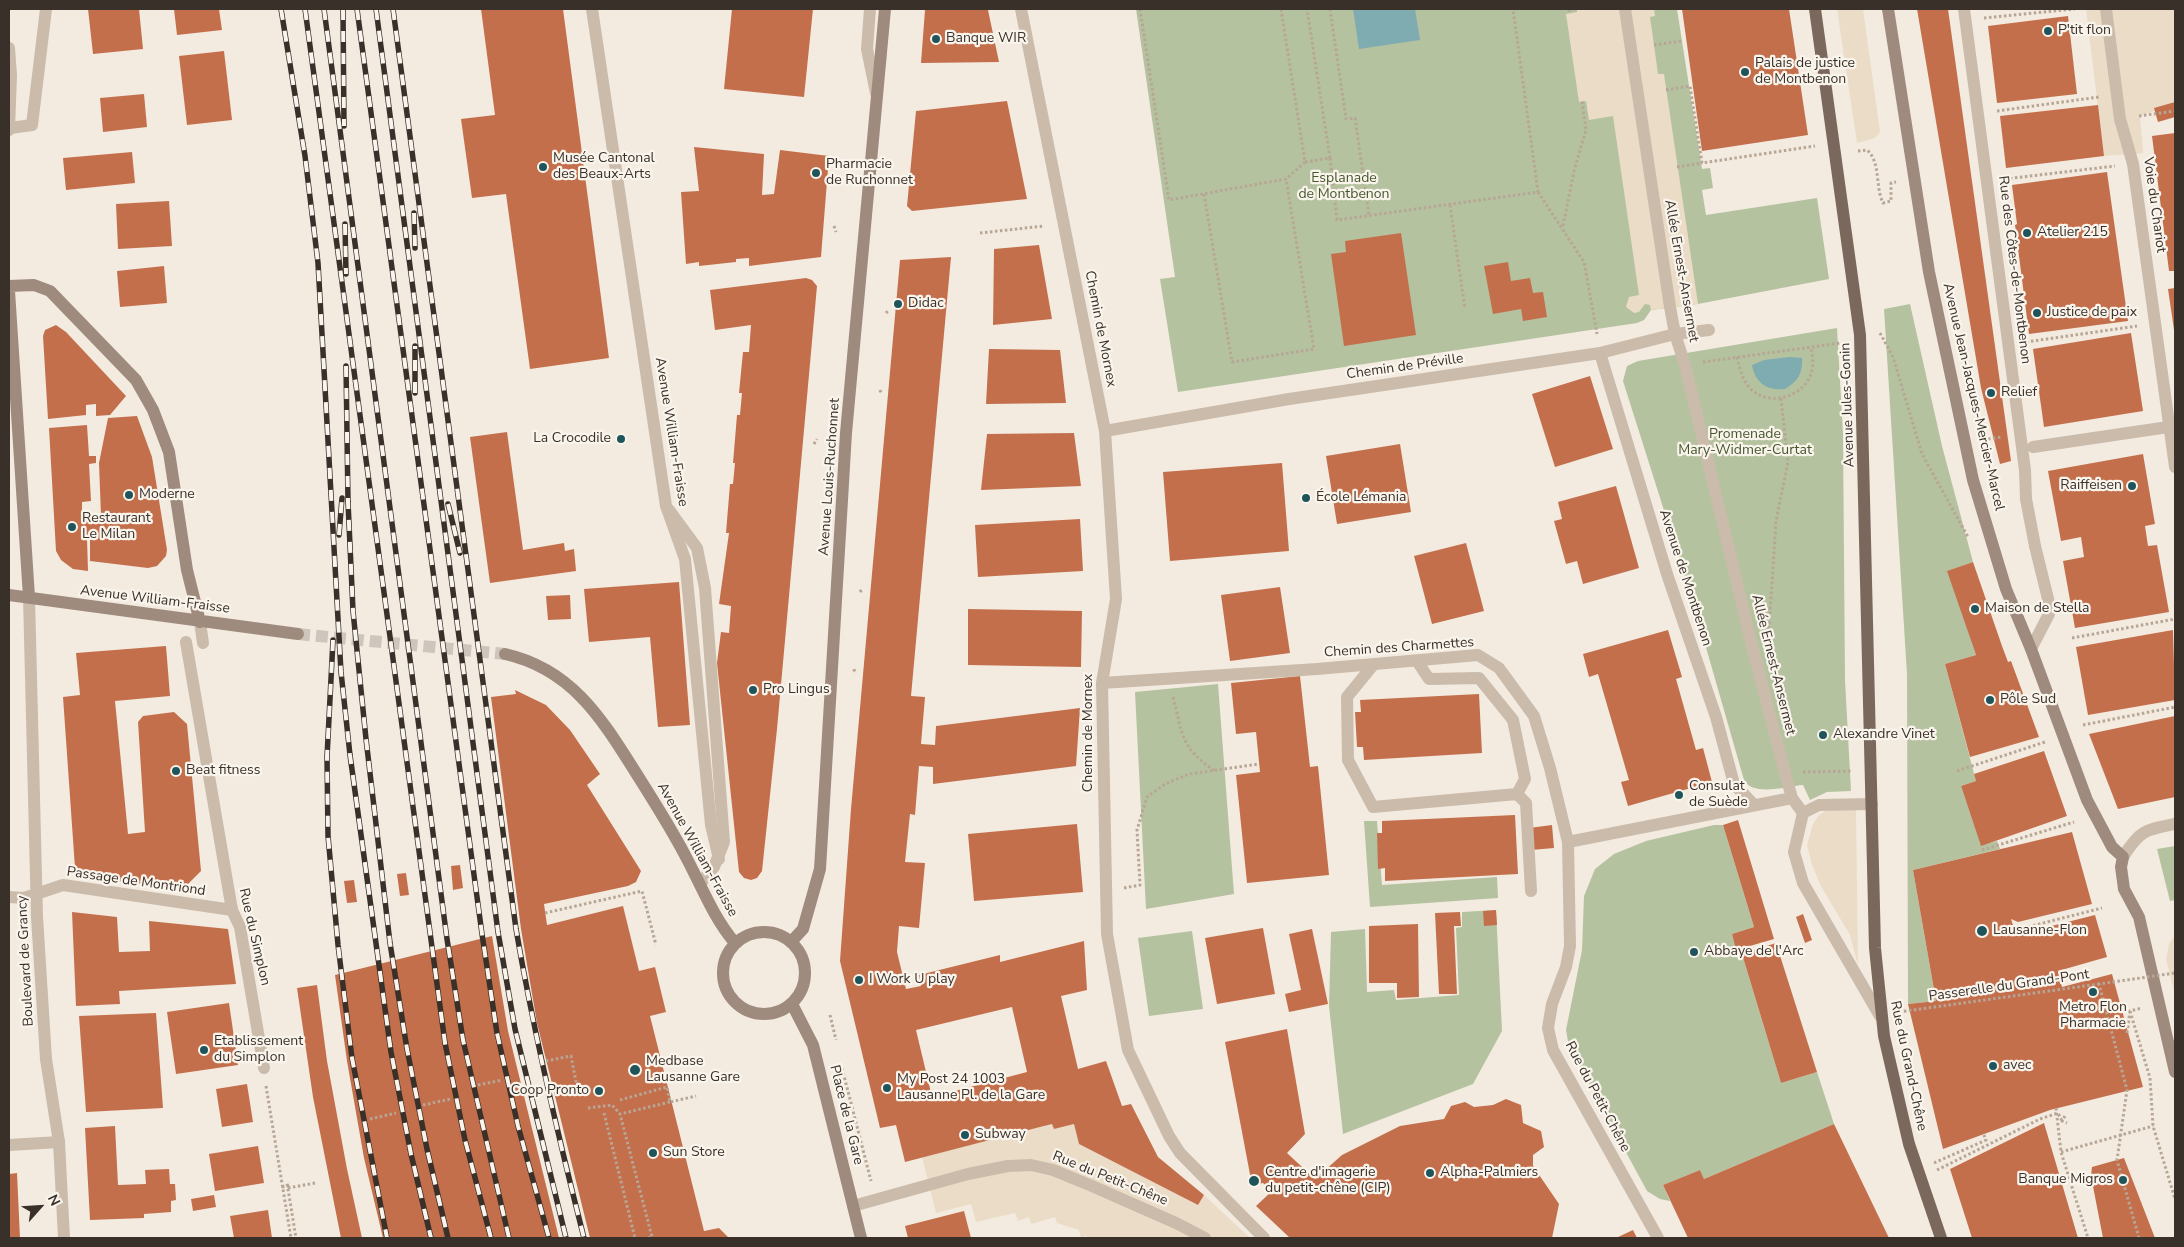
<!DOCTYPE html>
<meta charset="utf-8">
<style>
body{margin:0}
#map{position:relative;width:2184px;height:1247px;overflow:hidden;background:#f3ebe0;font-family:"Nunito Sans",sans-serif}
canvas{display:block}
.frame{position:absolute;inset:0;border:10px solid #39302a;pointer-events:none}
.north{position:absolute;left:15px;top:1182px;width:50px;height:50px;-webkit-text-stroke:4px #faf5ec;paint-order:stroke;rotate:64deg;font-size:14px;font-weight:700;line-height:20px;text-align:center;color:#39302a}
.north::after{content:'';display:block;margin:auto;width:18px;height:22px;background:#39302a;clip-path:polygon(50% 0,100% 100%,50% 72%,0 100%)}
</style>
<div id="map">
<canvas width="2184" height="1247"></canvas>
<div class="frame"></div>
<div class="north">N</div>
</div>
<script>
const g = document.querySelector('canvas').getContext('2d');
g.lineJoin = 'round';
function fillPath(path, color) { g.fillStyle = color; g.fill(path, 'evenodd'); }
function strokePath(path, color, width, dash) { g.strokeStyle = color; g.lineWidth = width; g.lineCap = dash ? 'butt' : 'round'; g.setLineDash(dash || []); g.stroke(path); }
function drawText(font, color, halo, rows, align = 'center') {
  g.font = font + ' "Nunito Sans",sans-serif'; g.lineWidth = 4.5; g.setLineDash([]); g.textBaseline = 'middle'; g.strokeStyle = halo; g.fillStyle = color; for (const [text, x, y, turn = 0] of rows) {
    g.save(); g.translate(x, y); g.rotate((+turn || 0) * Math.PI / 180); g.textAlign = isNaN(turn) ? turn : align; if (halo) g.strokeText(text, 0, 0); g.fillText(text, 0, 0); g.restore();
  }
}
fillPath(new Path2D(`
 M1136 9H1677L1702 169 1710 168 1713 188 1702 190 1706 215 1817 198 1829 279 1698 304 1651 310 1644 320 1637 323 1178 392 1160 279 1175 277Z
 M1910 304 1942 446 1973 562 1948 571 1976 655 1945 664 1976 781 1961 786 1981 845 1997 841 2000 849 1913 870 1936 1001 1908 1004 1907 674 1884 309Z
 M1837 328 1843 434 1845 680 1851 791 1827 792 1810 800 1803 785C1788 786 1753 797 1744 780L1693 602 1623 381 1627 366 1638 361Z
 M1218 684 1234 894 1146 909 1135 692Z
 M1364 821H1377L1382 885 1497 877 1498 898 1370 907Z
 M1714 825H1723L1754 927 1732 934 1736 950 1742 954 1781 1083 1817 1072 1834 1124 1704 1179 1700 1170 1663 1185 1670 1201 1660 1199 1647 1191 1569 1047 1566 1030 1582 950 1584 896 1595 869 1614 854 1646 841Z
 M2175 846V900L2170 901 2157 849Z
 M1496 910 1502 1031 1473 1084 1343 1134 1329 1006 1331 932 1365 929 1367 992 1394 990 1396 1000 1459 995 1456 928 1462 927V912Z
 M1192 931 1203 1009 1149 1016 1138 938Z`), '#b5c29f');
fillPath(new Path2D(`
 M1577 9H1654L1655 16 1650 17 1654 45 1658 74H1664L1698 304 1651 310 1650 305 1645 304 1639 312 1634 313 1626 307 1629 297 1639 295 1613 116 1589 120 1586 101 1579 102 1566 14 1577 12Z
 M1837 9H1863L1880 132 1875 138 1865 141 1857 143Z
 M2086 9H2175V104L2140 116 2143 153 2104 156Z
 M1827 810H1856L1858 965 1850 935 1821 886 1812 865 1807 845 1813 824 1819 815Z
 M2175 935V995L2166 959 2169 944Z
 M1052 1124 1054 1129 1074 1124 1079 1144 1198 1205 1204 1195 1250 1238H1088L1087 1236 1081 1237 1079 1230 1057 1223 1055 1217 1031 1224 1029 1217 1018 1221 1015 1213 976 1222 971 1204 936 1213 922 1157Z`), '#eadcc7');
fillPath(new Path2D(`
 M1353 9H1415L1420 40 1359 49Z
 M1789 357 1802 358C1803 373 1798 381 1785 389 1767 391 1755 383 1752 365L1764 360Z`), '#7facb0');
fillPath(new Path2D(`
 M88 9H139L143 49 93 54Z
 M174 9H219L222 30 177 35Z
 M481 9H563L609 358 530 369 506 194 472 198 461 119 495 115Z
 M732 9H813L804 97 724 89Z
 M1682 9H1789L1808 135 1702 151Z
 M1917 9H1948L2011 461 2000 464 1981 388Z
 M925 10H988L999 62 921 63Z
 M2068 16 2077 94 1997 103 1988 26Z
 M224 51 232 120 187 125 179 56Z
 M144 94 147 127 103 132 100 98Z
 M1007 101 1027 199 912 211 907 206 916 111Z
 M2175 102V117L2158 122 2154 108Z
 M2098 105 2104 156 2006 168 2000 116Z
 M2175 133V271H2169L2152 136Z
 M694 147 764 154 762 195 774 194 780 150 829 156 821 257 749 266V258L736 259V262L699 266V262L686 264 681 192 699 191Z
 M132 152 135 183 66 190 63 158Z
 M2107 172 2128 321 2029 334 2015 225 2017 224 2012 185Z
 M169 201 172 246 118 249 116 204Z
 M1401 233 1416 335 1344 346 1331 254 1346 252 1345 241Z
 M1039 245 1052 319 993 325 994 249Z
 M951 257 911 696 925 697 921 744 935 745 936 726 1080 708 1076 766 933 784V767L919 766 915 815 910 814 905 862 925 863 919 928 899 926 897 952 906 989 921 986 919 975 1000 955V962L1084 941 1087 990 1061 996 1078 1069 1106 1061 1122 1106 1131 1104 1158 1157 1204 1195 1198 1205 1079 1144 1074 1124 1054 1129 1052 1124 1040 1127 905 1162 896 1125 880 1128 840 961 851 809 900 260ZM1012 1007 1027 1072 932 1097 916 1030Z
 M1508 262 1511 281 1530 278 1533 293 1543 292 1547 317 1523 321 1521 309 1493 314 1484 266Z
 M164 266 167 303 120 307 117 271Z
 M806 278 812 280 817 286 777 729 762 871 757 878 751 880 744 878 739 872 717 663 721 632 729 633 731 606 719 604 729 533H726L730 484H733L735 463H733L737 415H740L742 393H739L743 352H749L751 325 715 330 710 290Z
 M2175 288V330H2174L2168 289Z
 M56 325 66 332 126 396 110 415 96 416V404L86 405V415L48 419 43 336 45 330Z
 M2131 333 2143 411 2044 427 2033 349Z
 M989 349 1060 350 1066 403 986 404Z
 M1590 376 1613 449 1555 467 1532 394Z
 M137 416 152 457 167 550 166 556 157 566 148 568 90 561V538H87L88 571 73 569 61 560 56 551 49 428 87 425 89 456H96V463L89 464 91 501 82 502V512L87 511 88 517 101 516 99 463 108 418Z
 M507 432 523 550 564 543 565 551 574 549 576 571 490 583 470 437Z
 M1074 433 1081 486 981 490 987 434Z
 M1400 444 1411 512 1337 524 1326 456Z
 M2143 454 2155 524 2145 526 2148 546 2157 545 2169 612 2075 628 2063 561 2084 557 2081 537 2061 541 2048 471Z
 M1282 463 1289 551 1170 561 1163 472Z
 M1616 486 1639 568 1583 584 1577 561 1566 564 1554 521 1562 519 1558 502Z
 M1080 519 1083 571 978 577 975 525Z
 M1466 543 1484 611 1432 624 1414 556Z
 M1973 562 2002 646 2008 662 2011 661 2039 737 1970 757 1945 664 1976 655 1947 571Z
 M679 582 690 725 658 727 650 637 589 642 584 589Z
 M1280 587 1290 653 1230 661 1221 595Z
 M570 595 571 619 548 620 546 596Z
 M968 609 1082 611 1081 667 968 665Z
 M1668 630 1682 677 1676 679 1696 750 1703 748 1712 782 1628 806 1621 782 1629 780 1598 674 1589 677 1583 654Z
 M2173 630 2175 700 2088 715 2076 647Z
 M166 646 170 696 115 701 128 834 145 832 138 722 143 716 174 712 187 724 201 871 184 888 85 878 75 868 63 697 80 695 76 653Z
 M1300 676 1310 767 1318 766 1329 875 1247 883 1236 775 1260 772 1256 732 1236 734 1231 683Z
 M515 690 546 705 570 730 600 774 587 785 641 871 636 882 628 886 544 904 547 925 623 906 639 971 655 967 666 1012 650 1016 704 1231 719 1228 729 1238H590L537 1023 521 929 491 697 516 694Z
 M1479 694 1482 753 1364 760 1363 747H1357L1355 712H1361L1360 700Z
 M2175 716V797L2118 809 2089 734Z
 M2044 751 2067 816 1981 846 1961 786 1976 781 1974 774Z
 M1515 815 1518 874 1385 881V868L1378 869 1377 833H1382V821Z
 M1738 820 1774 939 1736 950 1732 934 1754 927 1723 825Z
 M1077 824 1083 892 974 901 968 834Z
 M1552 825 1554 848 1531 850 1529 828Z
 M2072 832 2092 904 2018 922 2011 919 2016 935 2095 915 2107 957 2058 971 2062 987 2112 974 2143 1087 2050 1110 1943 1149 1908 1004 1936 1001 1913 870Z
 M460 865 463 888 453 890 451 866Z
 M406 873 409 895 400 896 397 874Z
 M354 880 357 902 347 903 344 881Z
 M1496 910 1497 925 1484 926 1483 911Z
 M72 912 117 917 119 952 150 951 149 921 228 929 236 984 119 991 120 1004 76 1006Z
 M1460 912 1461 926H1454L1457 994H1439L1435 913Z
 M1803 914 1812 940 1805 943 1796 917Z
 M1418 924 1419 997 1397 998V983H1369V926Z
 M1263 928 1275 994 1217 1004 1205 938Z
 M1312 929 1328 1004 1289 1012 1285 994 1301 990 1289 934Z
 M492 936 508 1031 559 1238H383L364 1158 347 1061 335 975Z
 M1776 943 1817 1072 1781 1083 1742 954Z
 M317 985 327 1061 347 1169 362 1238H341L313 1097 297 988Z
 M229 1003 238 1065 176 1074 167 1012Z
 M156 1013 163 1108 86 1112 79 1016Z
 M1287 1029 1305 1134 1287 1153 1315 1179 1342 1155 1400 1126 1444 1119 1451 1106 1465 1102 1474 1107 1493 1105 1506 1099 1521 1105 1523 1123 1541 1131 1544 1147 1533 1155V1166L1559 1204 1552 1238H1290L1256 1206 1272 1191 1263 1183 1252 1185 1225 1042Z
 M247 1084 253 1122 222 1127 216 1089Z
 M2044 1123 2078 1238H1972L1950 1169Z
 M1834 1124 1889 1238H1688L1663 1185 1700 1170 1704 1179Z
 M115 1126 118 1185 146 1184 145 1170 169 1169 170 1184H175L176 1200 171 1201V1212L144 1214V1218L90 1220 85 1128Z
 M258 1146 264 1183 215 1191 209 1154Z
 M2124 1158 2155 1238H2103L2091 1176 2092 1167Z
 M17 1173 20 1238H9V1174Z
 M214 1195 216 1207 193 1211 191 1199Z
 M268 1210 272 1238H234L230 1216Z
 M964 1211 971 1238H908L905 1226Z
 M1633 1230 1637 1238H1616Z`), '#c46f4c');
strokePath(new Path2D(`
 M298 634 505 654`), '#cec6bc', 12, [12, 6]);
strokePath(new Path2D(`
 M1140 9 1169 200 1286 179 1305 162
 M1281 9 1305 162 1330 158 1307 9
 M1330 9 1346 119 1355 118 1369 216
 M1569 9 1570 14
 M1984 18 2075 9
 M1654 45 1682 41
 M1666 90 1690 86 1702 163 1815 146
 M1997 111 2099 97
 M2139 116 2175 111
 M1858 151 1867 150C1881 162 1875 187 1883 203L1891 201V183L1896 182
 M1330 158 1337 220 1538 192 1513 9
 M1677 167 1702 163
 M2005 179 2115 166
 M1538 192 1584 262 1597 334
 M1204 194 1232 362 1314 349 1286 179
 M1450 205 1465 309
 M834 226 836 232
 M1563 226 1574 171 1586 130 1582 101
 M980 233 1044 226
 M886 313 888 311
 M1880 333 1893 357 1922 454 1968 537
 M2026 342 2137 326
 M1737 357C1740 369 1743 383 1753 391 1773 407 1807 395 1812 370 1814 363 1812 354 1811 347
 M1703 362 1841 343
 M880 390 881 393
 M1988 439 2002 437
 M814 444 817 439
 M860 592 863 588
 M1769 629 1776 521 1788 462 1781 398
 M2072 638 2175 619
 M854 669 855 674
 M1173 697C1183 735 1180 747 1215 771
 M2083 725 2175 707
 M1957 771 2045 742
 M1803 772 1852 771
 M1982 850 2074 822
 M1124 888 1140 885 1137 830 1147 797 1165 784 1189 774 1259 764
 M545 913 642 891 656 945
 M2004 933 2102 908
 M2130 1011 2150 1078 2153 1126 2175 1199
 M1899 1012 2099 984
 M830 1015 836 1040
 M2127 1033 2130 1011 2142 1008
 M546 1061 571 1056 578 1092
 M842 1068 871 1181
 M478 1085 502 1080
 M266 1086 291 1238
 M620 1100 667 1087 670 1102 696 1096
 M423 1105 451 1099
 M588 1108 612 1105 620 1114
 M2056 1108 2061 1152 2088 1238
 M604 1113 635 1238
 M2065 1116 2062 1121 2067 1123
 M370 1119 396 1113
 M2061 1152 2153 1126
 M1934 1163 1986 1140 1984 1135
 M1937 1170 2040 1119 2058 1113 2062 1121
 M282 1187 288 1186 287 1183 296 1238
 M288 1188 315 1183
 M648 1238 652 1237 620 1114 670 1102`), '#b7a695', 3, [2.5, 2.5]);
strokePath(new Path2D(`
 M870 9 867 49 876 93
 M669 510 697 548 705 588 724 842 714 867 700 884
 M2031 649 2049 614 2050 607 2035 546
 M1374 664 1347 697 1348 760 1373 807 1517 794 1525 779 1513 720 1479 678 1429 679 1417 661
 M1517 794 1526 803 1531 891
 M1872 804 1819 805 1803 813 1794 852 1803 883 1880 1016
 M232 910 240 927 264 1068
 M9 1145 59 1142`), '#cbbbab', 12);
strokePath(new Path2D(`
 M592 9 666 506 685 559 711 825 719 859
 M1021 9 1105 431 1116 599 1102 683 1107 934 1128 1050 1169 1136 1180 1153 1264 1238
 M1625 9 1670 307 1675 334 1685 365 1751 642 1785 773 1792 798 1803 813
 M1964 9 2025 470 2026 499 2035 546
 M2106 9 2120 119 2133 164 2175 467
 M9 48 11 75 9 130
 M10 128 32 125 46 9
 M1600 353 1667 574 1716 717 1734 784 1754 805
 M1105 431 1289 399 1600 353 1675 334 1709 330
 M2033 447 2175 426
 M29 597 37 917 46 1059 59 1142 64 1238
 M200 622 203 643
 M1102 683 1317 669 1478 655 1499 668 1534 716 1550 768 1568 842 1570 946 1566 967 1552 1004 1548 1028 1553 1050 1658 1238
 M1568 842 1792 798
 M2123 857C2140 830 2145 830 2175 824
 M9 897 24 898 63 885 232 910 186 642
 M853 1206 968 1174 1008 1166 1031 1165 1053 1170 1092 1186 1176 1223 1205 1238`), '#cbbbab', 12);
strokePath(new Path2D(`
 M1888 9 1929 272 1973 480 2006 589 2031 649 2087 800 2112 847 2123 857 2121 867 2124 889 2139 917 2175 1072
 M9 286 34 285 50 291 136 380 153 410 169 452 187 570 200 622
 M9 291 29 597
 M9 595 298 634
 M505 654C572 669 602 719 636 773 653 800 671 828 686 857 702 887 713 917 735 943
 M723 973a41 41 0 1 1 82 0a41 41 0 1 1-82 0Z
 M791 942 803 929 820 869 846 433 885 9
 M792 1004 813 1045 861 1238`), '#9f8b7d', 12);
strokePath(new Path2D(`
 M1815 9 1860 335 1875 948 1884 1036 1909 1144 1941 1238`), '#7b685c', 12);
const rail = new Path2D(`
 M281 9 305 156 318 263 341 672 350 755 391 1052 411 1154 431 1238
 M305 9 445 1043 465 1140 491 1238
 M324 9 447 939 463 1040 509 1238
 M343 9 344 126
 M357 9 482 934 497 1033 518 1126 549 1238
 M376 9 498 932 515 1029 566 1238
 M393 9 516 929C534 1034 558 1136 584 1238
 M414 213 415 248
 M345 224 346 274
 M346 366 348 502 353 611 366 739 390 943 407 1049 427 1149 448 1238
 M415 393V346
 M448 504 460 553
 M339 535 342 498
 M333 640 327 757 328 836 338 945 352 1058 387 1238`);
strokePath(rail, '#39302a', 5.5);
strokePath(rail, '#faf5ec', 4, [11]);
strokePath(new Path2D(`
 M2139 1238 2117 1160 2127 1090 2099 984 2175 973`), '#b7a695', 3, [2.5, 2.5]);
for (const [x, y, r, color] of [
 [2048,31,5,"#20545b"],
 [936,39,5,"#20545b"],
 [1745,72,5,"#20545b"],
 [543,167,5,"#20545b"],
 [816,173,5,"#20545b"],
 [2027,233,5,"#20545b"],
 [898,304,5,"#20545b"],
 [2037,313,5,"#20545b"],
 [1991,393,5,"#20545b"],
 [621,439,5,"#20545b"],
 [2132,486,5,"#20545b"],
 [129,495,5,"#20545b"],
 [1306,498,5,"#20545b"],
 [72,527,5,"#20545b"],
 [1975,609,5,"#20545b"],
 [753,690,5,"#20545b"],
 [1990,700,5,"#20545b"],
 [1823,735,5,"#20545b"],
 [176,771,5,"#20545b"],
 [1679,795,5,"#20545b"],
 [1982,931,6,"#20545b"],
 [1694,952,5,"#20545b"],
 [859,980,5,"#20545b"],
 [2093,992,5,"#20545b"],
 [204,1050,5,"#20545b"],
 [1993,1066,5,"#20545b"],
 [635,1070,6,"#20545b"],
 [887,1088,5,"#20545b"],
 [599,1091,5,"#20545b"],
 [965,1135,5,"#20545b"],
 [653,1153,5,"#20545b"],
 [1430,1173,5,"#20545b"],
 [2123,1180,5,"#20545b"],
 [1254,1181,6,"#20545b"]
]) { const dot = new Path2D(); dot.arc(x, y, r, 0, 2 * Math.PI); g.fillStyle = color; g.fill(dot); strokePath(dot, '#faf5ec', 2); }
drawText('14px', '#39302a', '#faf5ec', [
 ["P'tit flon",2058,31],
 ["Banque WIR",946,39],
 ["Palais de justice",1755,64],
 ["de Montbenon",1755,80],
 ["Musée Cantonal",553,159],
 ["des Beaux-Arts",553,175],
 ["Pharmacie",826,165],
 ["de Ruchonnet",826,181],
 ["Atelier 215",2037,233],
 ["Didac",908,304],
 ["Justice de paix",2047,313],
 ["Relief",2001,393],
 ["La Crocodile",611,439,"right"],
 ["Raiffeisen",2122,486,"right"],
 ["Moderne",139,495],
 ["École Lémania",1316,498],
 ["Restaurant",82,519],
 ["Le Milan",82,535],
 ["Maison de Stella",1985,609],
 ["Pro Lingus",763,690],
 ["Pôle Sud",2000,700],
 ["Alexandre Vinet",1833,735],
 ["Beat fitness",186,771],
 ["Consulat",1689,787],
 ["de Suède",1689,803],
 ["Lausanne-Flon",1993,931],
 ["Abbaye de l'Arc",1704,952],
 ["I Work U play",869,980],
 ["Metro Flon",2093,1008,"center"],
 ["Pharmacie",2093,1024,"center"],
 ["Etablissement",214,1042],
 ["du Simplon",214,1058],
 ["Medbase",646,1062],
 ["Lausanne Gare",646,1078],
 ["avec",2003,1066],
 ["My Post 24 1003",897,1080],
 ["Lausanne Pl. de la Gare",897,1096],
 ["Coop Pronto",589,1091,"right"],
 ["Subway",975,1135],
 ["Sun Store",663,1153],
 ["Centre d'imagerie",1265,1173],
 ["du petit-chêne (CIP)",1265,1189],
 ["Alpha-Palmiers",1440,1173],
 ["Banque Migros",2113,1180,"right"]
], 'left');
drawText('14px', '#46572e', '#faf5ec', [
 ["Esplanade",1344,179],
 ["de Montbenon",1344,195],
 ["Promenade",1745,435],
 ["Mary-Widmer-Curtat",1745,451]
]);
drawText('14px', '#39302a', '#faf5ec', [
 ["Voie du Chariot",2154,205,82],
 ["Rue des Côtes-de-Montbenon",2014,270,83],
 ["Allée Ernest-Ansermet",1681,271,80],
 ["Chemin de Mornex",1100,329,79],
 ["Chemin de Préville",1405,367,-8],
 ["Avenue Jean-Jacques-Mercier-Marcel",1973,397,77],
 ["Avenue Jules-Gonin",1848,405,-92],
 ["Avenue William-Fraisse",671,432,81],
 ["Avenue Louis-Ruchonnet",830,477,-86],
 ["Avenue de Montbenon",1685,578,72],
 ["Avenue William-Fraisse",155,600,7],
 ["Chemin des Charmettes",1399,648,-4],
 ["Allée Ernest-Ansermet",1773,665,76],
 ["Chemin de Mornex",1089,733,-90],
 ["Avenue William-Fraisse",697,850,61],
 ["Passage de Montriond",136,882,8],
 ["Rue du Simplon",254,937,77],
 ["Boulevard de Grancy",26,961,-93],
 ["Passerelle du Grand-Pont",2009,986,-8],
 ["Rue du Grand-Chêne",1908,1066,78],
 ["Rue du Petit-Chêne",1597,1097,62],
 ["Place de la Gare",846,1115,76],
 ["Rue du Petit-Chêne",1110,1179,22]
]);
</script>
